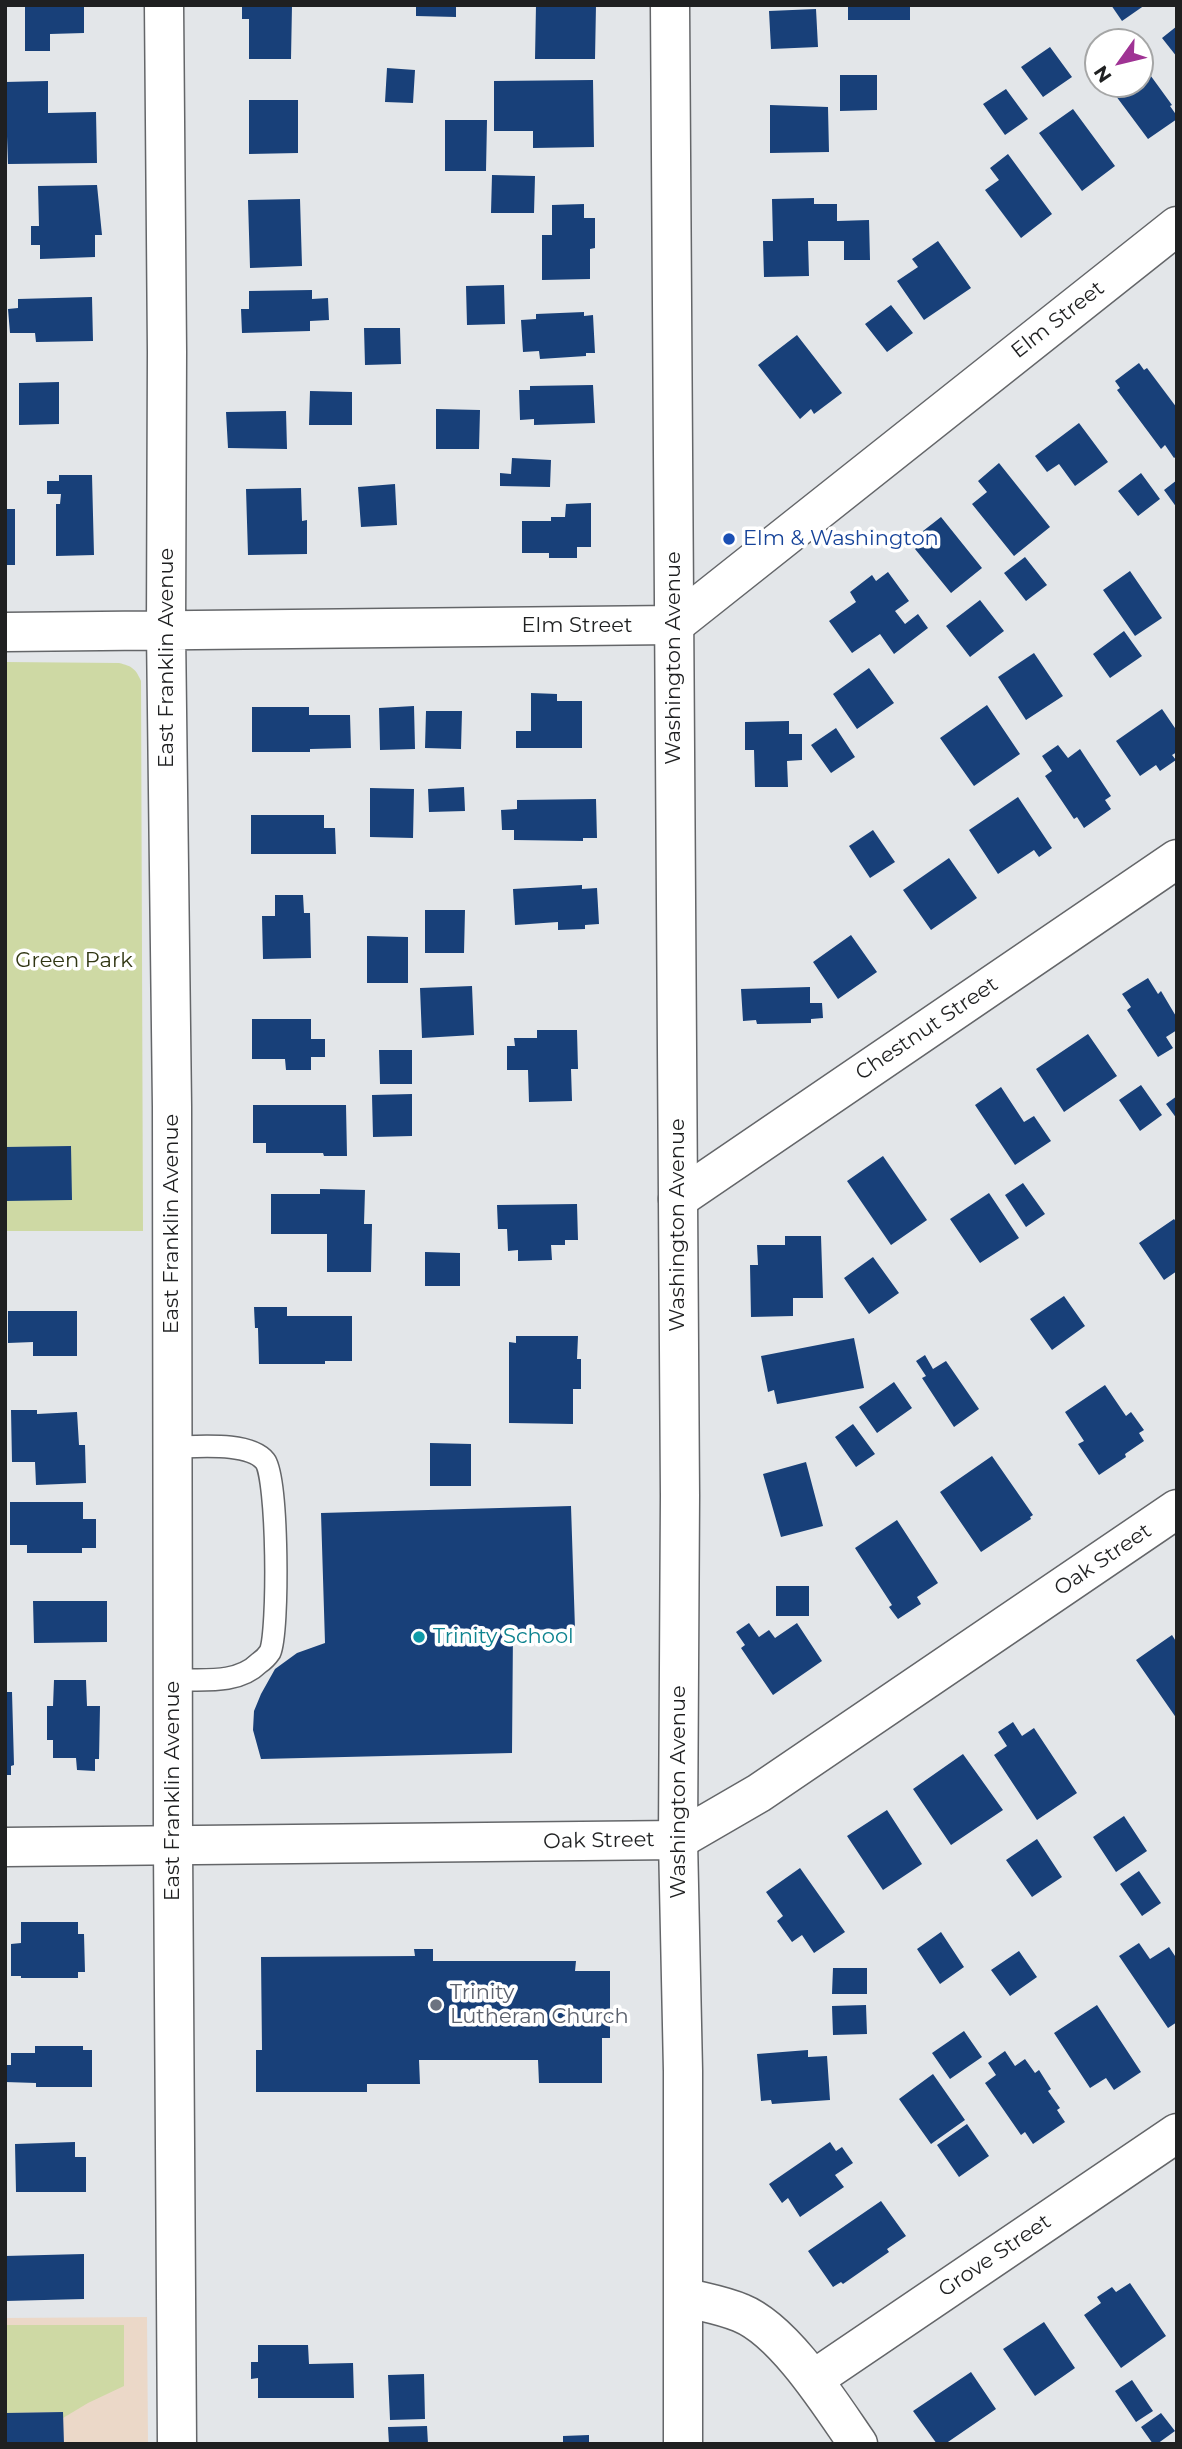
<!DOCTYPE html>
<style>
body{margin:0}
#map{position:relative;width:1182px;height:2449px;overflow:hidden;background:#e3e6e9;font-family:Montserrat,sans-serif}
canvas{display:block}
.frame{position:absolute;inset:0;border:7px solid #1f2021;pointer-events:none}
.north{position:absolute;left:1084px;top:28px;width:70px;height:70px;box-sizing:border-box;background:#fff;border:2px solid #a5a6a6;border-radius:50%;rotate:236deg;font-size:19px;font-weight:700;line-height:28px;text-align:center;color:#1f2021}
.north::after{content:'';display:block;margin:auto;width:24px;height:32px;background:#9f3394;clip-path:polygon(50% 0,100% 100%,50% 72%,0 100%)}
</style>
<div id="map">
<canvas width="1182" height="2449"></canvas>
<div class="frame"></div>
<div class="north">N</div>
</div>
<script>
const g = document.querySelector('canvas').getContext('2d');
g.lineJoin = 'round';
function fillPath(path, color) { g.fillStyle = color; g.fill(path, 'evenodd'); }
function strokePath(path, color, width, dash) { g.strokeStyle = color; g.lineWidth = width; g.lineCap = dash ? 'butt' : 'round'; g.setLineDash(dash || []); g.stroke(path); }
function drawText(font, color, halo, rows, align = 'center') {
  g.font = font + ' Montserrat,sans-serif'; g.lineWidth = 7; g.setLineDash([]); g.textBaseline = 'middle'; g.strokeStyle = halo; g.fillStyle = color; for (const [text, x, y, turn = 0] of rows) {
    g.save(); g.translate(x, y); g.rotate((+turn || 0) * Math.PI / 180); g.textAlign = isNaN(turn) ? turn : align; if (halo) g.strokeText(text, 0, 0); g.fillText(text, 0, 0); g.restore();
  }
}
fillPath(new Path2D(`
 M147 2317 148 2444H5V2318Z`), '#ebd8c8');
fillPath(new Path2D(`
 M5 662 119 663C132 666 136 669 141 681L143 1231H5Z
 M5 2325H124V2386L88 2403 63 2418 62 2412 5 2413Z`), '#ced9a4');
fillPath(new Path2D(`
 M25 5H84V33L50 34V51H25Z
 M242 5H292L291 59H249V19H242Z
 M416 5H456V17L416 16Z
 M536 5H596L595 59H535Z
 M848 5H910V20H848Z
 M1111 5H1145L1122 21Z
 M816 9 818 47 771 49 769 11Z
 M1177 26V57L1162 38Z
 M1050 47 1072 77 1043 97 1021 67Z
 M1140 61 1172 105 1170 106 1177 116V119L1148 139 1107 84H1140Z
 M387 68 415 70 413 103 385 102Z
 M840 75H877V110L840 111Z
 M593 80 594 147 533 148V131H494V81Z
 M48 81V113L96 112 97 163 8 164 5 82Z
 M1006 89 1028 119 1005 135 983 104Z
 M249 100H298V153L249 154Z
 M770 105 828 107 829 152 770 153Z
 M1073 109 1115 166 1082 191 1039 133Z
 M445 120H487L486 171H445Z
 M1008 154 1052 214 1021 238 985 190 999 180 990 168Z
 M492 175 535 176 534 213H491Z
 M97 185 102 235H95V257L40 259V245H31V226H39L38 186Z
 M814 198V204H837V221L869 220 870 260H844V241H808L809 276 764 277 763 241H773L772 199Z
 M300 199 302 266 250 268 248 200Z
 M584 204V218H595V248L590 249V279L542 280V235H552V205Z
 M938 241 971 288 924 320 897 281 918 267 912 259Z
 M504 285 505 324 467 325 466 286Z
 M312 290V299L328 298 329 320 310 321V331L242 333 241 309H249V291Z
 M92 297 93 341 36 342 35 333H10L8 309 18 308V299Z
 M891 305 913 333 887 352 865 324Z
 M584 312V316L593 315 595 353H586V356L540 359 539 351 523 352 521 320 536 319V314Z
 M364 328H400L401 364 365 365Z
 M797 335 842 393 814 414 811 409 800 419 758 365Z
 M1139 363 1144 370 1147 368 1177 408V456L1174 458 1165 445 1161 449 1117 390 1120 388 1115 381Z
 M59 382V424L19 425V383Z
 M593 385 595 423 534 425V419L520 420 519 390H530V386Z
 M310 391 352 392V425H309Z
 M436 409 480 410 479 449H436Z
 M286 411 287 449 228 448 226 412Z
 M1079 423 1108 462 1075 486 1059 464 1047 472 1035 456Z
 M512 458 551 460 550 487 500 486V473L511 474Z
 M999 463 1050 527 1014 556 972 504 987 492 978 481Z
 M1141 473 1160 499 1138 516 1118 491Z
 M59 475H92L94 555 56 556V504H60L61 494H47V481H59Z
 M1177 480V508L1164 490Z
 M395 484 397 525 361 527 358 487Z
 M301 488 302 521 307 520V554L248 555 246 489Z
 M591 503V547H577V558H549V553H522V521H551V517H565L566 504Z
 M5 509H15V565H5Z
 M941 517 982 568 951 593 915 549 928 538 923 531Z
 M1025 557 1047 585 1026 601 1004 573Z
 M1130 571 1162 618 1135 636 1103 590Z
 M888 572 909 601 895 611 905 624 918 614 928 628 894 654 880 634 852 653 829 621 856 602 850 592 872 575 876 581Z
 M980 600 1004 631 970 657 946 626Z
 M1124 631 1142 656 1110 678 1093 654Z
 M1034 653 1063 696 1026 720 998 677Z
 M869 668 894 703 857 729 833 694Z
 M531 693 557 694V701H582V748H516V731H531Z
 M987 705 1020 754 974 786 940 738Z
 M414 706 415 749 380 750 379 708Z
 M252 707H309V715H350L351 748 310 749V752H252Z
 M1162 709 1177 731V752L1172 755 1176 760 1160 771 1156 765 1140 776 1116 741Z
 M426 711H462L461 749 425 748Z
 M789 721V734H802V760L787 761 788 787H755L754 750H745V722Z
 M836 728 855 757 831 773 811 745Z
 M1058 745 1068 758 1080 749 1111 796 1105 800 1111 809 1084 828 1077 817 1074 819 1045 776 1052 771 1042 756Z
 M464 787 465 811 429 812 428 789Z
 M370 788 414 789 413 838 370 837Z
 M1018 797 1052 848 1039 857 1034 850 998 874 969 830Z
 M596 799 597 838H583V841L514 840V830H502L501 810 517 809V800Z
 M251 815H324V828H335L336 854H251Z
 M873 830 895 862 870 878 849 846Z
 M949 858 977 898 931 930 903 890Z
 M582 885V889L597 888 599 924 585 925V929L558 930V922L515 925 513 889Z
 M275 895H303L304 913H310L311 958 263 959 262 916H275Z
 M425 910H465L464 953H425Z
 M851 935 877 972 838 999 813 962Z
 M367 936 408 937V983H367Z
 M1148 978 1158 994 1161 991 1177 1018V1030L1166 1037 1173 1048 1158 1057 1127 1010 1131 1007 1122 994Z
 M472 986 474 1035 422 1038 420 988Z
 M810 987V1003H822L823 1018 811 1019V1023L757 1024 756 1020 743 1021 741 989Z
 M252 1019H311V1039H325V1057H311V1070H286L285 1059H252Z
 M537 1030H577L578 1069H571L572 1101 529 1102 528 1070H507V1046H515L514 1038H537Z
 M1088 1034 1117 1076 1064 1112 1036 1069Z
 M379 1050H412V1084H380Z
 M1141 1085 1162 1115 1140 1131 1119 1100Z
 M1001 1087 1024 1122 1034 1116 1051 1141 1015 1165 975 1105Z
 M412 1094V1136L373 1137 372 1095Z
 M1177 1096V1119L1166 1104Z
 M253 1105H346L347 1156H324L323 1153H266V1143H253Z
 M71 1146 72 1200 5 1201V1147Z
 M883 1156 927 1220 891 1245 847 1181Z
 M1023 1183 1045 1214 1026 1227 1005 1195Z
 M320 1189 365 1190 364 1224H372L371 1272H327V1234H271V1194H320Z
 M989 1193 1019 1238 980 1263 950 1219Z
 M577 1204 578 1240H565V1245H551L552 1260 518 1261V1250L508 1251 507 1229H498L497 1205Z
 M1174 1219 1177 1223V1271L1164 1280 1139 1243Z
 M785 1236H821L823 1298H793V1316L751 1317 750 1265H758L757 1245H785Z
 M425 1252 460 1253V1286H425Z
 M873 1257 899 1293 869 1314 844 1278Z
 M1064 1296 1085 1326 1052 1350 1030 1319Z
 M254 1307H287V1316H352V1361H325V1364H259L258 1328H255Z
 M8 1311H77V1356H33V1342L8 1343Z
 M516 1336H578L577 1359H581V1389H573V1424L509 1423V1342L516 1343Z
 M854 1338 864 1388 777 1404 774 1390 768 1392 761 1356Z
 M925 1355 933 1369 946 1361 979 1409 954 1427 922 1378 926 1376 916 1361Z
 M894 1382 912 1408 877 1433 859 1407Z
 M1105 1385 1126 1416 1131 1412 1144 1430 1139 1433 1144 1441 1125 1454 1126 1457 1099 1475 1078 1444 1084 1441 1065 1412Z
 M11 1410H37V1414L77 1412 79 1445H85L86 1483 36 1485 35 1462H12Z
 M853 1424 875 1454 856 1467 835 1437Z
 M430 1443 471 1444V1486H430Z
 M992 1456 1033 1515 1030 1517 1031 1519 981 1552 940 1492Z
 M806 1462 823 1526 781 1537 763 1474Z
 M10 1502H83V1519H96V1548H82V1553H27V1545H10Z
 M571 1506 575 1629 513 1630 512 1753 261 1759 253 1730 254 1711 261 1694 275 1669 297 1653 325 1643 321 1513Z
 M897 1520 938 1583 917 1597 921 1604 898 1619 889 1607 892 1605 855 1548Z
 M776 1586H809V1616H776Z
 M33 1601H107V1642L34 1643Z
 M749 1623 759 1637 769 1630 775 1638 797 1623 822 1661 773 1695 741 1648 745 1645 736 1632Z
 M1172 1635 1177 1643V1719L1136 1660Z
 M54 1680H86L87 1706H100L99 1759H95V1771L77 1770 76 1758H53V1740H47V1706H53Z
 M5 1692H12L14 1765 11 1766V1775H5Z
 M1013 1722 1022 1736 1034 1728 1077 1793 1037 1820 994 1755 1007 1746 998 1732Z
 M963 1754 1003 1810 951 1845 913 1789Z
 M887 1810 922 1864 883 1890 847 1836Z
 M1124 1816 1147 1851 1116 1872 1093 1837Z
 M1037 1839 1062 1877 1032 1897 1006 1860Z
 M800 1868 845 1932 814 1953 802 1935 792 1942 777 1921 783 1916 766 1892Z
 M1139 1871 1161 1903 1142 1916 1120 1884Z
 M21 1922H78V1934H84L85 1972H78V1978H21V1976H11V1944L21 1943Z
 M941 1932 964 1967 940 1984 917 1949Z
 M1139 1943 1150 1959 1169 1947 1177 1959V2022L1168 2028 1119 1956Z
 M414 1949H433V1961H576L575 1971H610V2038H602V2083H539L538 2060H419L420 2084H367V2092H256V2050H262L261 1957 415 1956Z
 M1019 1951 1037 1977 1010 1996 991 1970Z
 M833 1968H867V1994H832Z
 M866 2005 867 2034 833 2035 832 2006Z
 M1097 2005 1141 2072 1114 2090 1106 2078 1090 2088 1054 2033Z
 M964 2031 982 2057 950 2079 932 2053Z
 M35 2046H83V2050H92V2087H36V2083L5 2082V2065H11V2053H35Z
 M808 2050V2057L827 2056 830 2100 772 2104 771 2100 761 2101 757 2054Z
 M1005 2051 1015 2066 1025 2059 1035 2073 1039 2070 1051 2089 1048 2091 1060 2108 1057 2110 1065 2122 1033 2144 1025 2132 1021 2135 985 2083 996 2075 988 2063Z
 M933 2074 965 2120 931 2144 899 2099Z
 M967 2124 989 2156 959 2177 937 2145Z
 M75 2142V2157H86V2192H16L15 2144Z
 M830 2142 836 2151 842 2147 853 2163 835 2175 844 2187 800 2217 788 2198 782 2203 769 2184Z
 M881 2201 906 2236 887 2249 889 2252 843 2284 841 2282 833 2287 808 2251Z
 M84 2254V2299L5 2301V2256Z
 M1130 2283 1166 2336 1121 2368 1084 2315 1101 2303 1097 2297 1112 2287 1116 2292Z
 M1044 2322 1075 2368 1035 2396 1003 2349Z
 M258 2345H308L309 2364 353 2363 354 2398H258V2378L251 2379V2362H258Z
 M971 2372 996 2409 945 2444H937L913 2411Z
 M424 2374 425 2419 390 2420 388 2375Z
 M1132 2380 1153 2411 1136 2422 1115 2391Z
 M63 2412 64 2444H5V2413Z
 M1161 2413 1175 2431 1157 2444H1153L1141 2427Z
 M427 2426 428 2444H389L388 2427Z
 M589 2435V2444H563V2436Z`), '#184079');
const service = new Path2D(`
 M172 1447C196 1447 249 1441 265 1461 278 1477 279 1632 270 1652 268 1655 262 1661 259 1663 237 1685 201 1679 173 1680`);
const minor = new Path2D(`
 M164 5 167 352 166 631 172 1107 173 1845 177 2444
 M5 632 674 625 1177 226
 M678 1199 1177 859
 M684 2297C702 2302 723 2305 741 2313 785 2331 831 2405 858 2444
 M814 2379 1177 2133`);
const tertiary = new Path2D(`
 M670 5 680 1495 678 1840
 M678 1840 759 1793 1177 1509`);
const secondary = new Path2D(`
 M5 1847 678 1840 683 2071V2444`);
strokePath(service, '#646669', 24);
strokePath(minor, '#646669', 41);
strokePath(tertiary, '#646669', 41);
strokePath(secondary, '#646669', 41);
strokePath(service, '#fff', 21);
strokePath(minor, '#fff', 38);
strokePath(tertiary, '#fff', 38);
strokePath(secondary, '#fff', 38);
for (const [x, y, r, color] of [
 [729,539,7,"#1a4fb4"],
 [419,1637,7,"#0f9aa8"],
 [436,2005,7,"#6b7280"]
]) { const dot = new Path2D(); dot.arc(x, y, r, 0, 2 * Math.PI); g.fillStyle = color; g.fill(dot); strokePath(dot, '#fff', 2.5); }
drawText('21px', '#1f2021', '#fff', [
 ["Elm Street",1058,320,-38],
 ["Elm Street",577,626],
 ["East Franklin Avenue",167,658,-90],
 ["Washington Avenue",674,658,-90],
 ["Chestnut Street",927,1029,-34],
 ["East Franklin Avenue",172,1224,-90],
 ["Washington Avenue",678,1225,-90],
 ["Oak Street",1103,1560,-34],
 ["East Franklin Avenue",173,1791,-90],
 ["Washington Avenue",679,1792,-90],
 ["Oak Street",599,1841,-1],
 ["Grove Street",995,2256,-34]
]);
drawText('21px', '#164399', '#fff', [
 ["Elm & Washington",743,539]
], 'left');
drawText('21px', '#303613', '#fff', [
 ["Green Park",74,961]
]);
drawText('21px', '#0d838f', '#fff', [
 ["Trinity School",433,1637]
], 'left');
drawText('21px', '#5b616d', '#fff', [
 ["Trinity",450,1993],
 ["Lutheran Church",450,2017]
], 'left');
</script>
